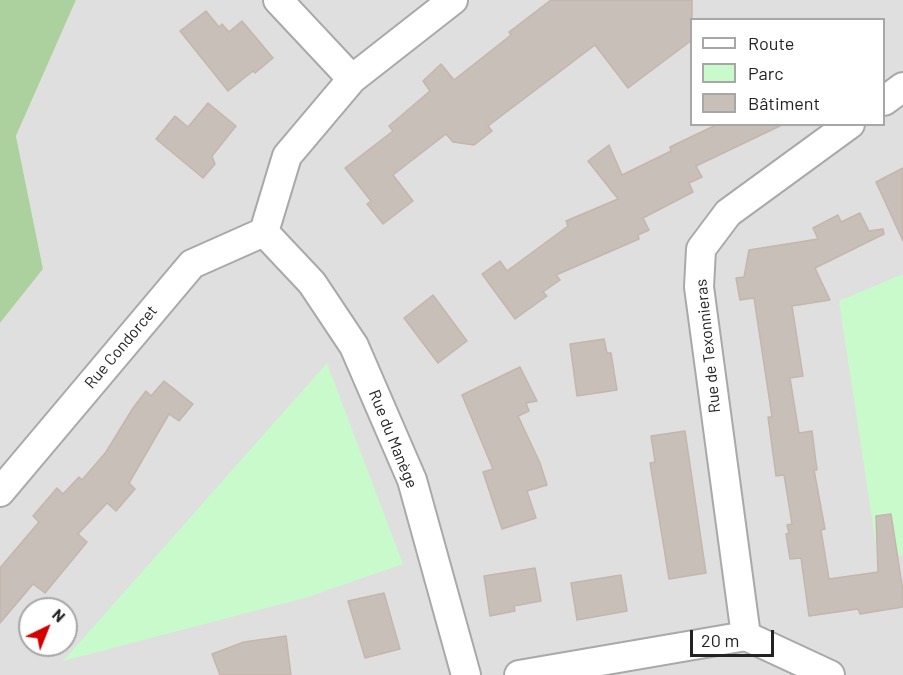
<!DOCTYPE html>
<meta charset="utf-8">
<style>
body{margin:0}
#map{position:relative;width:903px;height:675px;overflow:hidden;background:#f2efe9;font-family:Barlow,sans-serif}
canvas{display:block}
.legend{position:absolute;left:690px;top:18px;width:195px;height:108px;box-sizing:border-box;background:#fff;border:2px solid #a7a7a7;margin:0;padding:8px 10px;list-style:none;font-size:18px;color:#222}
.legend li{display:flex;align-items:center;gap:12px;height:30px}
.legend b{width:30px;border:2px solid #a7a7a7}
.north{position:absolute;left:18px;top:597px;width:60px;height:60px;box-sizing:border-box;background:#fff;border:2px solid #a7a7a7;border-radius:50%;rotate:43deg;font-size:16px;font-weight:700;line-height:24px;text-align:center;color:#222}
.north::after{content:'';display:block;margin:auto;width:21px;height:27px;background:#d40000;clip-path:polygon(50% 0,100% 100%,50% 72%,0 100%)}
.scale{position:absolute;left:690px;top:630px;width:84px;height:27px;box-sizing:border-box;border:3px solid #222;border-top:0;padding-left:8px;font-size:18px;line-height:21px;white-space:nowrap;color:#222;-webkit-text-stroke:4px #fff;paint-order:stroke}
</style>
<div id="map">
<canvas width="903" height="675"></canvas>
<ul class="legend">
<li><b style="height:8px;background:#fff"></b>Route</li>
<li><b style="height:16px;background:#c8facc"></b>Parc</li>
<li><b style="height:16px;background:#c7bfb8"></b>Bâtiment</li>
</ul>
<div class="north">N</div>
<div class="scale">20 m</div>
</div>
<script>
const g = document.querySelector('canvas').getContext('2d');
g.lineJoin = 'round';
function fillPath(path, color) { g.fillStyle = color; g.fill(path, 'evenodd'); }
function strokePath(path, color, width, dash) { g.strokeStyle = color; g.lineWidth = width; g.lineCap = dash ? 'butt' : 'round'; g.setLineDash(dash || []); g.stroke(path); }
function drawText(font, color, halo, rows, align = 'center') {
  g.font = font + ' Barlow,sans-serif'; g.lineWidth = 6; g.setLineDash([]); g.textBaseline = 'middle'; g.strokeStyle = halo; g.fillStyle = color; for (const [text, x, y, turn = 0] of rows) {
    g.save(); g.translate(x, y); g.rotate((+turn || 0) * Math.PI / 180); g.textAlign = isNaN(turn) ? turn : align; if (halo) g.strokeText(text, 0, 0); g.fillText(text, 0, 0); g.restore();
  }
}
fillPath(new Path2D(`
 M76 0H903V675H0V323L43 269 16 136ZM692 20H884V124H692ZM30 609H66V645H30Z`), '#e0dfdf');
fillPath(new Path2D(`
 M0 0H76L16 136 43 269 0 323Z`), '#add19e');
fillPath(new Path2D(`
 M903 274V555L878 558 839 301Z
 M327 363 403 564 308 597 63 661Z`), '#c8facc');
const building = new Path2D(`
 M551 0H692V40L628 88 595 45 488 126 492 131 474 145 453 142 446 134 393 175 413 201 383 224 367 204 371 201 345 168 393 131 389 126 430 91 423 81 441 64 454 80 511 35 509 32Z
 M206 11 219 27 222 24 229 32 242 21 273 58 255 73 253 71 228 91 180 31Z
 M208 103 236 126 212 156 215 164 203 178 156 139 175 116 188 127Z
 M718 124H784L696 166 702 177 689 183 693 192 643 218 649 230 638 235 639 239 556 275 560 280 543 292 547 296 515 319 482 274 500 261 507 271 568 226 566 221 618 199 588 161 609 145 622 175 671 151 670 147Z
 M903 168V241L876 182Z
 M860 213 869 231 883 229 884 234 815 268 830 300 792 306 803 376 790 378 799 433 812 431 817 470H814L825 529 821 530 829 579 878 572 876 516 891 514 903 591V607L860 614 858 609 809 616 801 558 790 559 786 534 789 533 787 525 792 524 784 475 776 476 768 417H772L754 298 740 300 736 278 744 277 749 250 818 239 813 228 838 215 841 222Z
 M433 295 467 341 438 363 404 318Z
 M604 339 607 353H611L617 390 577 396 570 344Z
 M520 367 537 401 526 403 529 411 518 416 540 463 547 485 527 491 536 518 502 529 483 472 493 469 462 395Z
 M164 381 193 404 179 421 169 414 129 483 135 489 116 511 107 503 78 534 87 542 45 593 33 584 0 623V568L39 522 33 516 57 488 63 494 79 477 82 480 106 452 133 408 146 391 151 396Z
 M685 431 706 573 669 579 650 463 655 462 651 436Z
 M535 568 541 601 514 606 515 611 490 616 484 576Z
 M621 575 627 611 577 620 571 583Z
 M384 593 400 649 365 658 348 601Z
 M286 636 291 675H220L212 654 244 642Z`);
fillPath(building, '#c7bfb8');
strokePath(building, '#c4b6ab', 1.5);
const street = new Path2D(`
 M278 0 352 79
 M884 101 903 87
 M264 232 312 283 354 346 412 480 466 675
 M264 232 287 156 352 79 453 0
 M0 492 192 264 264 232
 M746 636 699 287 701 249 728 213 850 124
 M519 675 746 636 830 675`);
strokePath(street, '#a9a9a9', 32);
strokePath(street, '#fff', 28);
drawText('16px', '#222', '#fff', [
 ["Rue de Texonnieras",708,346,-96],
 ["Rue Condorcet",121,347,-50],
 ["Rue du Manège",393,439,68]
]);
</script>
